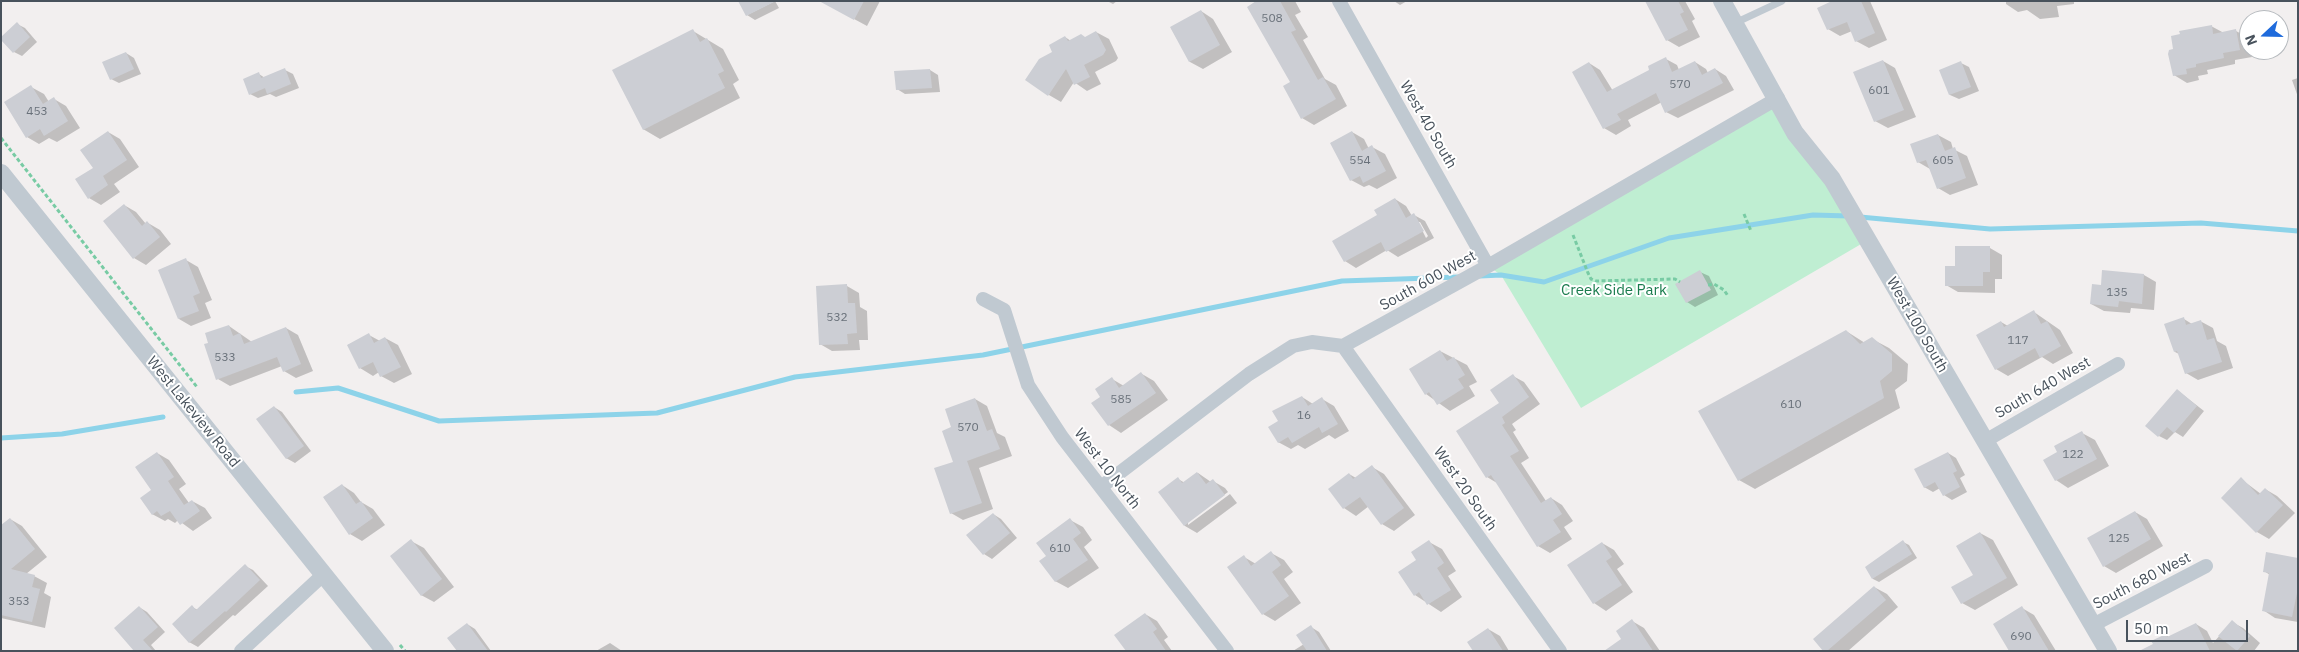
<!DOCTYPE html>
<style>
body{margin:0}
#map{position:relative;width:2299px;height:652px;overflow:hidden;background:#f2efef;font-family:"IBM Plex Sans",sans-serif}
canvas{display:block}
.frame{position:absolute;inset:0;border:2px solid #48525c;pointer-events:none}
.north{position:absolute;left:2239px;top:10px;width:50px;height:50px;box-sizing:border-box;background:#fff;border:1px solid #b6babe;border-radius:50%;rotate:249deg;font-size:14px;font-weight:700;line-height:20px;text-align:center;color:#48525c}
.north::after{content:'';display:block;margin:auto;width:18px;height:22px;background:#1f6bdc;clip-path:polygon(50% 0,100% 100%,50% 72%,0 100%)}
.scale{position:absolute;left:2126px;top:620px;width:122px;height:22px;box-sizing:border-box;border:2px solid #48525c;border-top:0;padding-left:6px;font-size:15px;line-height:18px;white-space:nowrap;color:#48525c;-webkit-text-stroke:4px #fff;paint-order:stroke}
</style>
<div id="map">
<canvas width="2299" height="652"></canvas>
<div class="frame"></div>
<div class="north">N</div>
<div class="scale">50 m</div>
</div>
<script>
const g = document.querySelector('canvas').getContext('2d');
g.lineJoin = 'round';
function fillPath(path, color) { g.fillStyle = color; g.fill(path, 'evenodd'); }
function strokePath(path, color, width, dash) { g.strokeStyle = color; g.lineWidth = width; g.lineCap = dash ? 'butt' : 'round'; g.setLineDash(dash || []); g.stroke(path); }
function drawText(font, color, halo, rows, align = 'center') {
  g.font = font + ' "IBM Plex Sans",sans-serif'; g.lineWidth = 4; g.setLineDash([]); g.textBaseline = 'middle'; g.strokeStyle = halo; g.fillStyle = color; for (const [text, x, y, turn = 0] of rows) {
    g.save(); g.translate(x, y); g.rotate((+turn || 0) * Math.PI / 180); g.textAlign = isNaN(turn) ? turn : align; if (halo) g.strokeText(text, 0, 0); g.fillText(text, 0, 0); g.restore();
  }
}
fillPath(new Path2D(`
 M1778 98 1868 240 1581 408 1501 275 1488 266Z`), '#bfeed2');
fillPath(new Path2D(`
 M775 1 779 8 755 20 747 15Z
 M821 1H880L867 26Z
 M1107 1H1117L1113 4Z
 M1258 1H1295L1301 12 1295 15 1308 37 1303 40 1325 79 1336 85 1347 106 1314 125 1302 118 1292 83Z
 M1394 1H1407L1400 5Z
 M1647 1H1685L1695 19 1692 21 1700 37 1679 47 1667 40Z
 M1835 1H1870L1887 40 1869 48 1856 41 1852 31 1840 36 1828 29Z
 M2006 1H2074V4L2057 6 2059 17 2040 19 2027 10 2018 12 2006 4Z
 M1201 11 1213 19 1232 52 1203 69 1190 62 1171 28Z
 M17 24 25 28 37 42 22 56 14 52Z
 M2211 26 2224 33 2236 31 2249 38V50L2252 57 2235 60V64L2207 70 2208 74 2198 76 2199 80 2187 83 2174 75 2175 50 2181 35Z
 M693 31 723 49 739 80 733 84 740 98 660 139 643 129Z
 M1096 32 1109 39 1118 58 1116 61 1095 72 1101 84 1087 91 1074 82 1061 102 1049 95 1054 52 1065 37 1071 41 1086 38Z
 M126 53 134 58 141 74 119 83 111 79Z
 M1666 59 1677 65 1679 70 1695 62 1706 69 1708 73 1715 69 1726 76 1734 90 1678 118 1666 112 1662 102 1628 120 1631 126 1616 135 1604 128 1589 63 1600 70 1613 91 1651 70Z
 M1883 61 1895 68 1916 117 1888 128 1875 121Z
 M1961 63 1969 67 1979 91 1959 99 1950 95 1941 71Z
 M285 70 293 74 299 88 276 97 270 94 258 98 250 94 259 74 265 78Z
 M930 70 938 75 940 92 905 94 897 89 895 72Z
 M2298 78V97L2292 80Z
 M31 87 44 94 49 102 54 99 66 106 80 128 57 142 49 138 39 144 27 137Z
 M108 132 120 139 139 167 114 184 120 192 101 205 89 198 94 168Z
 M1352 132 1364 139 1369 149 1372 147 1385 154 1397 178 1377 189 1369 185 1364 187 1351 180 1331 143Z
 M1938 135 1951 142 1953 149 1967 156 1978 185 1950 195 1938 188 1930 169 1918 162Z
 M1395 199 1406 206 1412 216 1414 215 1425 221 1434 238 1398 257 1387 250 1356 268 1345 261 1334 241 1379 216ZM1418 222H1420L1428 236 1426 238Z
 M124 205 136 212 146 224 148 223 160 230 171 244 146 265 134 258Z
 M1990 248 2002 255V279H1995V293L1958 292 1946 285 1956 267Z
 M186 260 198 267 212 300 205 303 211 318 191 326 179 319Z
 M2103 271 2144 275 2156 282 2154 310 2131 308 2130 313 2104 311 2091 304 2102 287Z
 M1700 272 1709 276 1718 295 1695 307 1687 302Z
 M847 286 859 293 860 307 867 311 868 340H859L860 350 832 351 820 344Z
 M2034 312 2060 330 2073 353 2053 364 2042 357 2008 376 1996 369 2001 322 2008 326Z
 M2184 319 2192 324 2200 321 2213 328 2217 341 2226 346 2233 368 2198 380 2186 373 2179 354 2175 352Z
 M229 326 252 342 286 328 298 335 313 371 296 378 284 371 282 366 230 386 218 379 210 343Z
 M1846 331 1865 343 1872 339 1889 348 1908 364 1907 381 1895 390 1900 408 1755 489 1739 480Z
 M369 335 380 341 385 338 398 345 412 374 394 383 381 376 379 372 373 376 360 368 348 345Z
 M1440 351 1467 365 1477 382 1469 386 1475 396 1450 411 1426 394Z
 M1142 374 1154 381 1168 400 1121 433 1109 425 1102 397 1112 379 1124 386Z
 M1513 376 1524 382 1540 404 1512 424 1516 430 1513 432 1529 458 1521 463 1546 501 1551 498 1562 505 1573 521 1564 527 1572 539 1550 553 1538 546 1497 483 1487 477 1458 432 1501 403Z
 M2177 390 2204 411 2183 437 2175 432 2167 440 2159 436Z
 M1302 397 1313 404 1322 399 1334 406 1349 431 1335 439 1329 435 1305 449 1298 445 1291 449 1278 442 1279 421Z
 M975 399 987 406 997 433 1005 437 1012 456 979 468 993 509 963 520 951 513 955 462 953 428Z
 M274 407 282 412 311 451 295 463 286 458Z
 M2082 433 2095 440 2109 466 2068 488 2056 480 2059 453Z
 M157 453 169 460 186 484 179 489 189 503 192 501 205 508 212 518 193 531 178 520 175 523 168 519 165 521 152 514Z
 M1948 453 1956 458 1965 475 1960 478 1967 492 1952 500 1944 495 1940 488 1933 492 1924 487Z
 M1372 467 1384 474 1415 515 1394 531 1382 524 1369 506 1356 516 1344 508 1330 489 1349 474 1356 478Z
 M1198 473 1211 482 1213 481 1225 488 1228 492 1188 522V525L1230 494 1237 503 1197 533 1185 526 1160 492 1178 479 1185 483Z
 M2241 479 2261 494 2265 489 2277 496 2295 513 2269 539 2257 532Z
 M342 485 354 493 361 502 373 509 385 525 362 541 350 534 324 498Z
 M2135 512 2147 519 2163 546 2116 573 2104 566Z
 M993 514 1001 519 1017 538 992 559 984 554Z
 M10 519 22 526 47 557 26 574 34 576 47 583 44 593 51 597 45 628 1 618V527Z
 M1070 520 1083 527 1092 540 1084 547 1099 568 1068 588 1055 581 1048 556Z
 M1980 533 1993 540 2018 585 1975 610 1962 603 1974 575Z
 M411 541 424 548 454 587 434 602 421 595Z
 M1429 542 1442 549 1456 571 1448 576 1462 597 1441 612 1415 595 1418 561Z
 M1903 542 1909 545 1917 558 1879 582 1873 579 1867 567Z
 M1602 543 1614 550 1624 564 1617 569 1633 592 1606 611 1594 603Z
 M1271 553 1284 560 1293 572 1284 579 1301 603 1275 621 1263 614 1229 567 1244 557 1256 564Z
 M2298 559V622L2275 618 2263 610 2270 575 2264 571Z
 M245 566 253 570 268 586 235 616 233 615 198 647 189 642 192 607 198 610Z
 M1874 587 1887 594 1898 607 1848 651H1824Z
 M139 607 147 612 165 632 151 645 156 651H136Z
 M2022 608 2034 615 2056 651H2010Z
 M1145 614 1157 621 1168 637 1164 640 1172 651H1127Z
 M1632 621 1644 628 1660 651H1617Z
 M2232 622 2243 628 2260 643 2254 651H2158L2166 635 2169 637 2196 624 2207 631 2213 643Z
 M467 624 475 629 491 651H458Z
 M1311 627 1319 632 1331 651H1293L1304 644Z
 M1488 629 1500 636 1509 651H1474Z
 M610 643 622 651H596Z`), '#0003');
strokePath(new Path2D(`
 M1860 217 1990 229 2201 223 2298 231
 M1480 276 1501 275 1544 282 1669 238 1813 215 1849 216
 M296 392 338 388 439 421 657 413 795 377 983 355 1342 281 1459 277
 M1 438 62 434 163 417`), '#8dd3e9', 5);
fillPath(new Path2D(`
 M738 1H776L746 16Z
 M819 1H864L854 20Z
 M1256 1H1280L1296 30 1291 32 1318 80 1323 77 1336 99 1301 119 1283 86 1290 82 1247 7Z
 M1645 1H1678L1684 12 1680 14 1688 30 1666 41Z
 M1832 1H1861L1875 33 1855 42 1847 22 1827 30 1817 8Z
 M1201 10 1220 45 1189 62 1170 27Z
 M17 22 30 37 13 53 1 40V37Z
 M2212 25 2213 34 2236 29 2240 50 2223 53 2224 58 2196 64V67L2186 69 2187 74 2173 76 2168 54 2169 50 2173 49 2171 36 2180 34 2179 31Z
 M693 29 700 42 707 38 724 71 718 74 725 88 643 130 612 70Z
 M1096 31 1106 50 1103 55 1084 65 1090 77 1074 85 1066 69 1048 96 1025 80 1039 59 1052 52 1049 45 1065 36 1068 41 1081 34 1085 37Z
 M126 52 134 69 110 80 102 62Z
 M1666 57 1672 72 1695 61 1702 75 1715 68 1723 83 1665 113 1656 93 1617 114 1621 120 1603 129 1572 72 1589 62 1607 92 1649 70 1648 66Z
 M1883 60 1904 110 1874 122 1853 72Z
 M1961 61 1971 87 1949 95 1939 70Z
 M285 68 291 84 267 94 265 88 249 95 243 79 259 72 261 78Z
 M930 69 932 88 896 90 894 71Z
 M31 85 43 104 54 97 68 121 44 136 40 129 26 138 4 102Z
 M108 131 127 160 103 176 108 185 88 199 75 179 93 168 80 150Z
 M1352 131 1362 151 1372 145 1386 171 1363 183 1360 176 1350 181 1330 143Z
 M1938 134 1945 151 1955 147 1966 178 1937 189 1926 160 1917 163 1910 144Z
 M1395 198 1406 218 1414 213 1424 231 1386 252 1381 242 1344 262 1332 241 1377 215 1374 210Z
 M124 204 142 226 147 221 160 237 133 259 103 221Z
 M1955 246H1990V272H1983V286H1945V266H1955Z
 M186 258 200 293 193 296 199 311 178 319 158 270Z
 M1700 270 1711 290 1686 303 1675 284Z
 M2102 270 2144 274 2142 304 2119 301 2118 307 2090 304 2092 284 2101 285Z
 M847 284 848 303H855L857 333 847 334 848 344 819 345 816 286Z
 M2034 310 2041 324 2047 321 2061 346 2040 358 2035 348 1995 370 1976 335 2001 321 2004 327Z
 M2184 317 2186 325 2201 320 2207 340 2214 338 2222 362 2185 374 2177 351 2174 352 2164 324Z
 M229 325 233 336 240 333 244 344 286 327 301 364 283 372 277 357 216 380 204 344 208 343 205 333Z
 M1846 330 1860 344 1872 337 1892 354V371L1880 381 1884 398 1738 481 1698 411Z
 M369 333 374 343 385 337 401 367 380 377 373 362 359 369 347 345Z
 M1440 350 1447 361 1454 357 1465 375 1458 379 1464 388 1437 405 1429 392 1425 395 1409 369Z
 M1141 372 1156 393 1108 426 1091 403 1100 397 1095 389 1112 377 1119 388Z
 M1513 374 1529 397 1502 417 1505 423 1502 425 1519 451 1510 456 1541 503 1551 497 1562 514 1553 520 1561 532 1537 547 1491 475 1486 478 1456 431 1499 403 1490 390Z
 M2177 389 2197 406 2174 433 2167 427 2158 437 2145 426Z
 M1302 396 1308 406 1322 397 1338 424 1322 433 1319 427 1292 443 1288 437 1278 443 1268 427 1278 421 1272 411Z
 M975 398 987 431 992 429 1000 449 967 461 982 503 950 514 934 468 953 462 942 431 951 427 945 409Z
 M274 406 304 446 286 459 256 419Z
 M2082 431 2097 459 2055 481 2043 460 2057 452 2054 446Z
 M157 452 174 477 168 481 184 505 192 500 200 511 180 525 170 511 161 516 157 511 152 515 140 498 151 490 135 467Z
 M1948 452 1957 471 1953 473 1960 487 1943 496 1935 482 1924 488 1914 469Z
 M1372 465 1404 508 1381 525 1360 497 1343 509 1328 489 1349 473 1353 479Z
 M1197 472 1206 484 1213 479 1225 495 1184 526 1158 492 1178 477 1182 483Z
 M2241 477 2258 495 2265 488 2283 505 2256 533 2221 498Z
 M342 484 356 504 361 501 373 518 349 535 323 497Z
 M2135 511 2151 539 2103 567 2087 538Z
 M993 513 1010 533 983 555 966 535Z
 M10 518 35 549 11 569 35 575 32 587 40 589 32 622 1 615V525Z
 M1070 518 1081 533 1073 539 1088 560 1055 582 1039 561 1046 556 1036 543Z
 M1980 532 2007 578 1961 604 1951 587 1973 575 1956 546Z
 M411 539 442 579 421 596 390 556Z
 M1429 540 1444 563 1437 568 1451 590 1427 605 1419 592 1414 596 1398 572 1416 560 1411 552Z
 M1903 540 1912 554 1872 579 1865 567Z
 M1602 542 1612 557 1606 561 1622 585 1593 604 1567 565Z
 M1271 551 1281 565 1272 572 1289 596 1262 615 1227 567 1244 555 1251 566Z
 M2266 552 2298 558V588L2292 617 2262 611 2269 573 2263 572Z
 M245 564 260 580 226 612 225 611 189 643 172 624 192 605 196 610Z
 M1874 586 1886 600 1827 651H1823L1813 639Z
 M139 606 158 627 143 640 153 651H134L114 628Z
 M2022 606 2049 651H2009L1993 624Z
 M1145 613 1157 629 1153 632 1166 651H1126L1114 635Z
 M1632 619 1653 651H1604L1621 639 1616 631Z
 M2232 620 2250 636 2237 651 2218 636Z
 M467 623 488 651H457L447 638Z
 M2196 623 2210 651H2139L2153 644 2151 641 2166 634 2167 637Z
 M1311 625 1327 651H1307L1296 635Z
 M1488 628 1503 651H1473L1467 642Z`), '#ccced4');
strokePath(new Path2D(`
 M1 138 197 387
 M1744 214 1751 231
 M1573 235 1588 273 1591 279 1596 281 1675 279 1680 282
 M1708 285 1714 284 1724 290 1728 296
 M400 645 405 651`), '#78cba4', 3, [4, 2.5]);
strokePath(new Path2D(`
 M1735 23 1782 1`), '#c0c9d1', 7);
strokePath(new Path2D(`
 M1339 1 1488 266
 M983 299 1004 310 1028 385 1062 437 1227 651
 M1343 346 1560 651
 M1985 441 2118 364
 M1101 487 1249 374 1293 346 1312 342 1343 346 1488 266 1778 98
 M2093 625 2206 566
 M241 651 324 574`), '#c0c9d1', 14);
strokePath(new Path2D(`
 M1722 1 1795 133 1832 179 2108 651
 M1 173 385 651`), '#c0c9d1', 18);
drawText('12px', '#69717a', null, [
 ["508",1272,19],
 ["570",1680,85],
 ["601",1879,91],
 ["453",37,112],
 ["554",1360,161],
 ["605",1943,161],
 ["135",2117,293],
 ["532",837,318],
 ["117",2018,341],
 ["533",225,358],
 ["585",1121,400],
 ["610",1791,405],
 ["16",1304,416],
 ["570",968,428],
 ["122",2073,455],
 ["125",2119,539],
 ["610",1060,549],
 ["353",19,602],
 ["690",2021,637]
]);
drawText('15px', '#48525c', '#fff', [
 ["West 40 South",1428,125,60],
 ["South 600 West",1428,281,-29],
 ["West 100 South",1917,325,60],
 ["South 640 West",2043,388,-30],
 ["West Lakeview Road",193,412,51],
 ["West 10 North",1107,469,52],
 ["West 20 South",1465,489,55],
 ["South 680 West",2142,581,-27]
]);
drawText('15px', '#1a7c4e', '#fff', [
 ["Creek Side Park",1614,291]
]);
</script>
